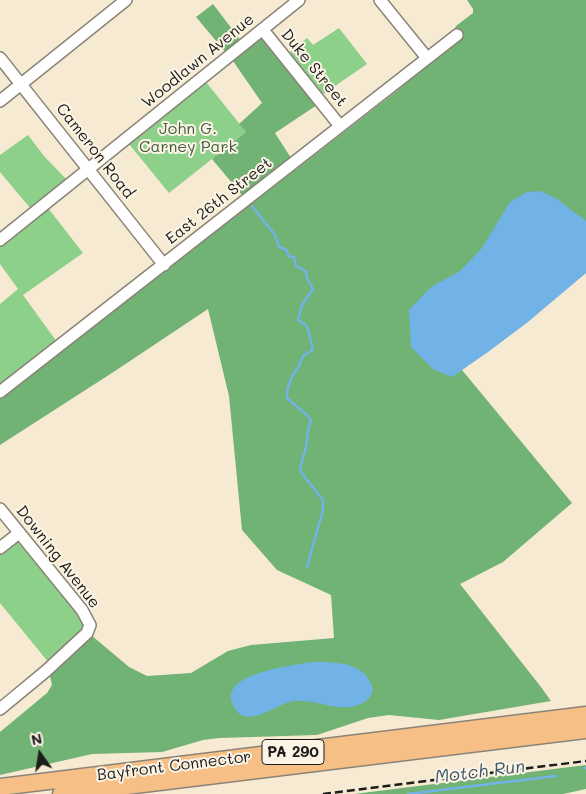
<!DOCTYPE html>
<style>
body{margin:0}
#map{position:relative;width:586px;height:794px;overflow:hidden;background:#f7ead3;font-family:Mali,sans-serif}
canvas{display:block}
.north{position:absolute;left:15px;top:729px;width:50px;height:50px;-webkit-text-stroke:4px #fcf5e5;paint-order:stroke;rotate:347deg;font-size:14px;font-weight:700;line-height:20px;text-align:center;color:#1c1c1c}
.north::after{content:'';display:block;margin:auto;width:18px;height:22px;background:#1c1c1c;clip-path:polygon(50% 0,100% 100%,50% 72%,0 100%)}
</style>
<div id="map">
<canvas width="586" height="794"></canvas>
<div class="north">N</div>
</div>
<script>
const g = document.querySelector('canvas').getContext('2d');
g.lineJoin = 'round';
function fillPath(path, color) { g.fillStyle = color; g.fill(path, 'evenodd'); }
function strokePath(path, color, width, dash) { g.strokeStyle = color; g.lineWidth = width; g.lineCap = dash ? 'butt' : 'round'; g.setLineDash(dash || []); g.stroke(path); }
function drawText(font, color, halo, rows, align = 'center') {
  g.font = font + ' Mali,sans-serif'; g.lineWidth = 4; g.setLineDash([]); g.textBaseline = 'middle'; g.strokeStyle = halo; g.fillStyle = color; for (const [text, x, y, turn = 0] of rows) {
    g.save(); g.translate(x, y); g.rotate((+turn || 0) * Math.PI / 180); g.textAlign = isNaN(turn) ? turn : align; if (halo) g.strokeText(text, 0, 0); g.fillText(text, 0, 0); g.restore();
  }
}
fillPath(new Path2D(`
 M339 28 367 64 322 95 288 54 307 38 313 45Z
 M206 82 246 132 169 193 129 144Z
 M28 135 44 156 68 181 31 209 0 172V155Z
 M48 208 83 253 23 295 57 342 0 386V304L18 289 0 264V245Z
 M20 541 84 621V630L49 663 0 603V554L15 542Z`), '#8cd089');
fillPath(new Path2D(`
 M467 0H586V273L462 370 572 503 503 562 460 584 541 687 551 701 439 720 389 715 368 718 317 735 219 738 203 740 162 752 92 754 0 775V732L47 693 52 685 49 672 91 635 129 667 147 676 191 673 228 651 251 645 334 638 331 595 277 570 242 530 229 396 208 309 115 371 0 445V399L393 94 460 39 454 30 456 26 473 13V9Z
 M213 4 242 42 227 54 196 17Z
 M263 37 317 105 275 133 291 158 242 195 212 159 246 132 239 124 262 103 233 61Z
 M586 765V789L563 794H354Z`), '#71b275');
fillPath(new Path2D(`
 M541 191 557 199 586 221V273L528 322 488 352 452 377 433 369 411 347 409 310 431 287 460 271 482 248 510 202 527 192Z
 M311 662C332 662 362 661 371 684 374 691 372 696 366 701 344 716 319 699 295 701 278 702 250 729 236 710 210 674 291 666 311 662Z`), '#71b3e6');
strokePath(new Path2D(`
 M252 206 275 235 279 247 287 250 288 256 294 257 296 266 306 271 307 278 313 289 302 305 298 320 307 326 312 345V350L303 356 298 368 294 373 288 387 287 398 308 416 311 420C307 431 308 436 306 446 305 454 301 461 300 471L323 500V510L307 567
 M585 768H586
 M408 794 556 776`), '#71b3e6', 2.5);
const minor = new Path2D(`
 M380 0 427 58
 M263 30 340 126
 M0 58 164 265
 M0 101 126 0
 M0 240 299 0
 M0 392 457 35
 M0 509 82 610 90 625 87 633 46 671 0 709
 M0 548 19 533`);
const highway = new Path2D(`
 M0 787 586 715
 M61 794 586 730`);
strokePath(minor, '#8a8378', 14);
strokePath(highway, '#8a8378', 19);
strokePath(minor, '#fff', 11);
strokePath(highway, '#f5bf86', 16);
strokePath(new Path2D(`
 M323 794 586 761`), '#1c1c1c', 2.5, [8, 4]);
for (const [x, y, w] of [
 [293,752,62]
]) { const box = new Path2D(); box.roundRect(x - w / 2, y - 12.5, w, 25, 4); g.fillStyle = '#fcf5e5'; g.fill(box); strokePath(box, '#1c1c1c', 1); }
drawText('bold 15px', '#1c1c1c', null, [
 ["PA 290",293,752]
]);
drawText('16px', '#1c1c1c', '#fcf5e5', [
 ["Woodlawn Avenue",198,61,-39],
 ["Duke Street",314,68,51],
 ["Cameron Road",95,151,52],
 ["East 26th Street",219,201,-38],
 ["Downing Avenue",58,557,52],
 ["Bayfront Connector",174,766,-7]
]);
drawText('16px', '#435b42', '#fcf5e5', [
 ["John G.",188,129],
 ["Carney Park",188,147]
]);
drawText('italic 18px', '#3e586d', '#fcf5e5', [
 ["Motch Run",480,772,-7]
]);
</script>
